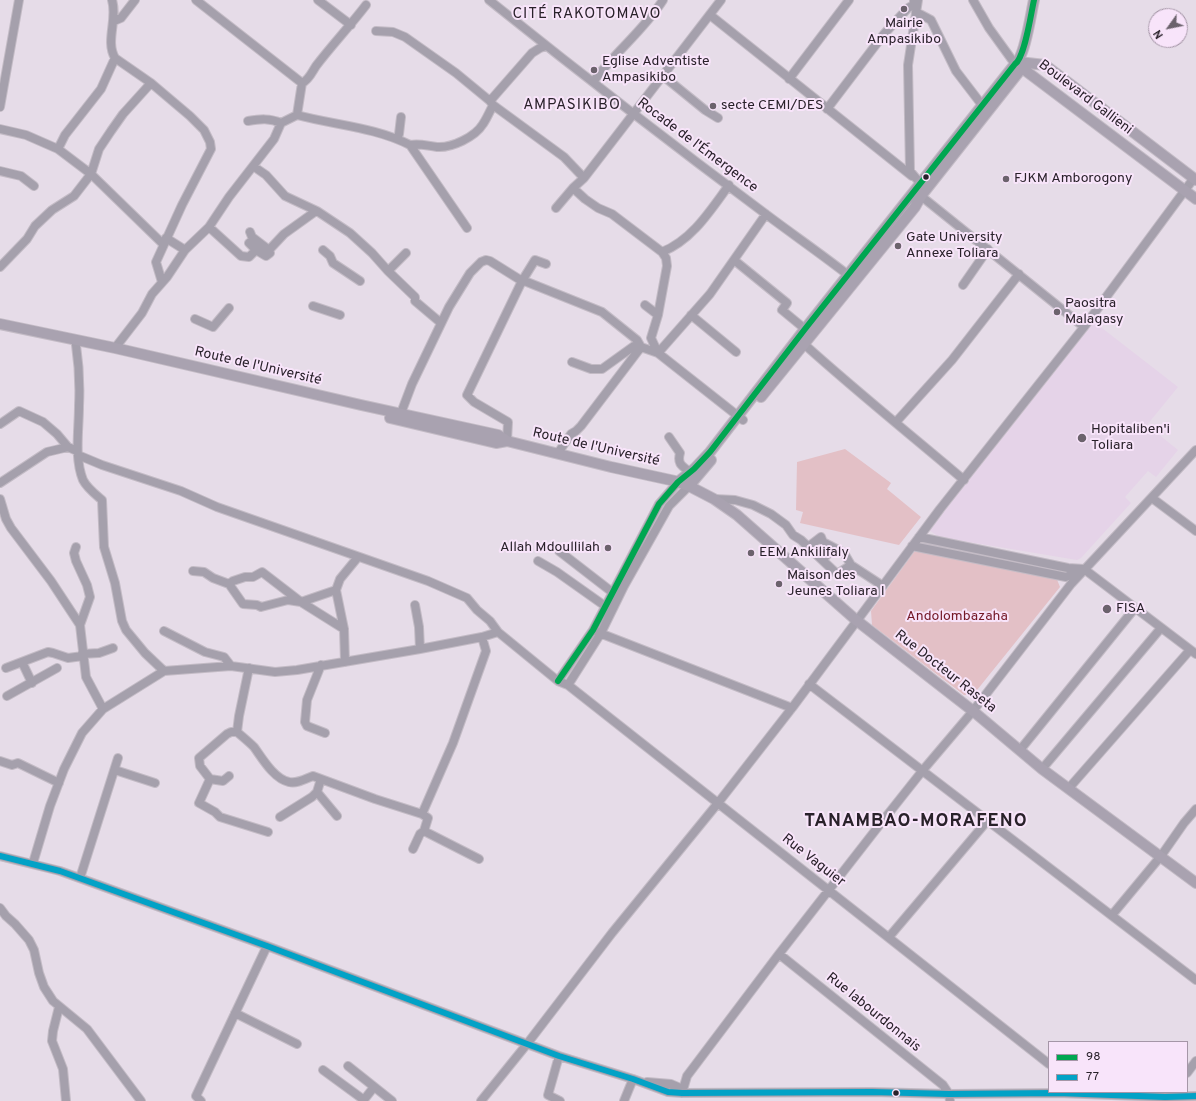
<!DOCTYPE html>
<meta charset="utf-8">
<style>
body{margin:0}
#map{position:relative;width:1196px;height:1101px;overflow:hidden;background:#e6dce8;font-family:Overpass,sans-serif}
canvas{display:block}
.legend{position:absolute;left:1048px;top:1041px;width:140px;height:52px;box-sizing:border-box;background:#f8e4fa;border:1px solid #a596a7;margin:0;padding:5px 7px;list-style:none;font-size:12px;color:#29212a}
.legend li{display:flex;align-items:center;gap:8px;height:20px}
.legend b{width:20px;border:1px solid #a596a7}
.north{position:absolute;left:1148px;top:8px;width:40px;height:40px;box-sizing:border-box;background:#f8e4fa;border:1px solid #a596a7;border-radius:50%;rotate:237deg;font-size:11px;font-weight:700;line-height:16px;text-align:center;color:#29212a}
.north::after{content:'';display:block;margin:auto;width:14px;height:18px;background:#6b626c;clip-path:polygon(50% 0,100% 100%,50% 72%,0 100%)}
</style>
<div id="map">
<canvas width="1196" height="1101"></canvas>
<ul class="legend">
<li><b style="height:5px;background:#00a651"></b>98</li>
<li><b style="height:5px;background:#02a2c6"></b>77</li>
</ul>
<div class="north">N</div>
</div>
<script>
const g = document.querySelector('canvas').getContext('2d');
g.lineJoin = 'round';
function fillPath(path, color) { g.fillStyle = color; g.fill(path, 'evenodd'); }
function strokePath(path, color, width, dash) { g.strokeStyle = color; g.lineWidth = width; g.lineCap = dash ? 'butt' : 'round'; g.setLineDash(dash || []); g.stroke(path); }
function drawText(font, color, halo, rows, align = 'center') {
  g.font = font + ' Overpass,sans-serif'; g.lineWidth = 4; g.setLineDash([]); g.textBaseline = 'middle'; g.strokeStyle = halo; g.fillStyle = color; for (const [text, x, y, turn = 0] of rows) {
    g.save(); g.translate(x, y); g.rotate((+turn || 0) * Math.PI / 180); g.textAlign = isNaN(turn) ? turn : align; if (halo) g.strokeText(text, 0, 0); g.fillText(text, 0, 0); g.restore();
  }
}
fillPath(new Path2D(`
 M1093 321 1178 387 1147 425 1178 450 1156 477 1148 471 1125 497 1131 503 1081 558 1077 560 939 537 929 530Z`), '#e5d3e8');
fillPath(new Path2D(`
 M845 449 891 483 887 489 921 517 899 545 800 523 803 512 796 510 797 462Z
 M917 548 1056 577 1060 587 973 695H964L872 625 871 611Z`), '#e3c0c6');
const minor = new Path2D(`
 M112 0C118 19 105 41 115 58L151 83 190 116 204 130 210 142 211 149 182 205 156 262 162 282
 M196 0 302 83 297 115
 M318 0 351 25
 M489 0C580 73 673 145 767 215 795 236 824 256 852 278
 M918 0 908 65 910 171 920 183 921 196 1084 327
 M973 0 989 28 1015 64
 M916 12 931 20 956 71 982 105
 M710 15 912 176
 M114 21 121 18 135 0
 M376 31 393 32 405 37 456 73 490 101
 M662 75 705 110 718 118
 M789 79 849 0
 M593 82C614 53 644 30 663 0
 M302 83C309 80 312 72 316 66 332 45 350 26 366 5
 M493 105 564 157 584 178
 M0 107 19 0
 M827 109 884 34 908 8 917 3 914 1
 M248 121C260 119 270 118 281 123L297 115C334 125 375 127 410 145L467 228
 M0 129 26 135 58 149 91 174 163 244
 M397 139 399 134 401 117
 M410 145C420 143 427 146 437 147 452 148 475 137 483 124 487 118 490 111 493 105L490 101 532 53 540 48 546 46
 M58 149 65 135 101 89 115 58
 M253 166 266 175 285 196 317 211 350 233 372 253 388 271
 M0 171 21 176 34 186
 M573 188 585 199 598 208 612 214 662 252 666 258 667 266 658 315 651 338 658 353
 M556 208 573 188 584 178 721 0
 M209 227 241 256 249 257 256 250
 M250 232 252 237 269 250 284 234 316 211
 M166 238 185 250
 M249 243 256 250 266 256 270 253 269 250
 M323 250 330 256 333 263 360 281
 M662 252C692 240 710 211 729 185
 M406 253 388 271 415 297V301L441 323
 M734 260 787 303 782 310 805 329
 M0 267 27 239 35 226 52 210 74 196 91 174 99 149 111 131 123 114 151 83
 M522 280 602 312 637 340 641 347 658 353 743 420
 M963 285 988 249
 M645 305 658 315
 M313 306 340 315
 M691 315 736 352
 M195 319 213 327 229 308
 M804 344C856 391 911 435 964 480
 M76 345C79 365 80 386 79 406 79 430 74 457 83 480 87 488 95 494 102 500L104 547 115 583 122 621 126 630 145 653 164 671
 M115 348 142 313 152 294 167 277 185 250 209 227 229 197 274 139 281 123
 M658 353 710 294 766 214
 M572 362 591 369H602L634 346 639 350
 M401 413 412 384 449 307 470 273 481 262 486 260 490 261 522 281
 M896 422 952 360 1019 274
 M0 424 19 411 43 422 57 434 68 447
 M669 437 680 453C677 464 682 466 690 472
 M507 441 508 422 474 402 467 395 522 281 535 260 546 264
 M558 453 571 434 576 431 581 426 641 347
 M78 455 102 465 181 491 217 507 428 581 467 598 477 610 490 621 498 632 558 681 568 685 1049 1064
 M0 483 47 452 68 447 77 451
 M1152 498 1196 531
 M0 499 6 519 11 528 51 581 80 625 86 677 103 709
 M714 499 735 500 753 505 771 514 786 525 793 535 801 540 837 574 851 565
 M919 537 1068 568 1084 569 1196 654
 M912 546 1066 577 1081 570
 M76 547 74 553 76 561 87 585 90 597 80 625
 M808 547 821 537 823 542 844 553 851 565 883 586
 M559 551 612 592
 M822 560 834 548
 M538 561 557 572 605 606
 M193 571 204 572 213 578 229 584 233 581 245 577H253L262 572 301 602 344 629
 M229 584 243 604 257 605 261 607 288 600 301 602 336 590
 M415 605 419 627 420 649
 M164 631 205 652 224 657 231 666
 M597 632 792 708
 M82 654 99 653 113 648
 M22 662 32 683
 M345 662 344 629 336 590 340 579 358 557
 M321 665 307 700 305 722 307 726 325 733
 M6 668 48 652 53 653 68 658 83 656
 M558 681 593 630 659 504 678 482
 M809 684 1196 980
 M568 685 601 633 624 586 669 506 689 486
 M7 696 57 668
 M237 732 239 716 249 668
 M1020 750 1135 608
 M0 761 12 765 18 763 59 783
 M1042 769 1161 628
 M115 770 155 783
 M229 776 223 781 210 779 200 766 199 758 227 734 231 732H237C243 737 249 742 254 747 262 758 274 779 289 782 297 784 305 779 313 776L375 799 422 814 428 818 424 831 420 834 413 849
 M210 779 199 803 215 812 220 817 268 832
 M1069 788 1190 650
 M317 792 337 816
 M422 814 453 743 486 651 482 637
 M280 817 312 797 317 792 321 779
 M424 831 479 859
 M0 856 60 871 267 946 559 1056 633 1079 668 1092 682 1093 872 1092 949 1094 1058 1093 1165 1097 1196 1096
 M33 863 50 806 64 769 82 733 103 709 164 671 231 666 275 672 297 670 420 649 482 637 498 632
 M80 878 118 758
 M0 908 6 916 15 924 29 940 34 950 39 973 44 987 53 1001 87 1029 141 1101
 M1112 915 1161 856 1184 823 1196 809
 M889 937 988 820
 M779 954 943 1085 949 1094 950 1101
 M59 1007 53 1031 52 1041 63 1069 66 1101
 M235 1013 297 1044
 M559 1056 548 1095 560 1101
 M348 1066 392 1101
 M323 1070 364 1100
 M1187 1073 1196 1061
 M647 1082 671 1084 678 1087 682 1093
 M682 1093 687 1076 779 954 881 823 923 770 973 711 1071 584 1196 450
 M201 1101 196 1096 267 946
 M363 1101 374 1087
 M481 1101 527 1044 612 933 718 803 792 708 940 509 1084 327 1194 178
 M624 1101 633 1079`);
const major = new Path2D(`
 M1019 62 1045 65 1196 180
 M1019 63 1022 68 1196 199
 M0 324 115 348 361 405 498 435 507 441 611 467 675 481 689 486 714 499 737 515 856 620 973 711 1042 769 1196 883
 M761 397 915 207 921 196 1022 68
 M390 418 496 443 507 441
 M678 482 694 469 710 452 805 329 1015 64C1025 57 1031 13 1034 0
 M689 486 711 460`);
strokePath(minor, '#c3bbc5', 10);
strokePath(major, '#c3bbc5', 12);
strokePath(minor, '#a5a0ac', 8);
strokePath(major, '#a9a2b0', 10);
strokePath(new Path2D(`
 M558 681 593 630 659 504 678 482 694 469 710 452 805 329 1015 64C1025 57 1031 13 1034 0`), '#00a651', 6);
strokePath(new Path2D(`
 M0 856 60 871 267 946 559 1056 633 1079 668 1092 682 1093 872 1092 949 1094 1058 1093 1165 1097 1196 1096`), '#02a2c6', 6);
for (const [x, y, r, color] of [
 [904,9,4,"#6b626c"],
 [594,70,4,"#6b626c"],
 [713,106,4,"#6b626c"],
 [926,177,3.5,"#29212a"],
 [1006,179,4,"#6b626c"],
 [898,246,4,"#6b626c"],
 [1057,312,4,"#6b626c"],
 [1082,438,5,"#6b626c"],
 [608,548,4,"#6b626c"],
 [751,553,4,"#6b626c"],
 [779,584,4,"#6b626c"],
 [1107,609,5,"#6b626c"],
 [896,1093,3.5,"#29212a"]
]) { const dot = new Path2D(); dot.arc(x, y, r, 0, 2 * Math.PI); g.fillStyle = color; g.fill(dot); strokePath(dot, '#f8e4fa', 1.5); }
drawText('14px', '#29212a', '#f8e4fa', [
 ["Mairie",904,24,"center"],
 ["Ampasikibo",904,40,"center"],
 ["Eglise Adventiste",602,62],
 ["Ampasikibo",602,78],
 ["secte CEMI/DES",721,106],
 ["FJKM Amborogony",1014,179],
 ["Gate University",906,238],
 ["Annexe Toliara",906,254],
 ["Paositra",1065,304],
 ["Malagasy",1065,320],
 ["Hopitaliben'i",1091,430],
 ["Toliara",1091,446],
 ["Allah Mdoullilah",600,548,"right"],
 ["EEM Ankilifaly",759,553],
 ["Maison des",787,576],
 ["Jeunes Toliara I",787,592],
 ["FISA",1116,609]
], 'left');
drawText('14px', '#29212a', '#f8e4fa', [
 ["Boulevard Gallieni",1085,98,37],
 ["Rocade de l'Émergence",697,146,37],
 ["Route de l'Université",258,367,13],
 ["Route de l'Université",596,448,13],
 ["Rue Docteur Raseta",945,672,38],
 ["Rue Vaguier",813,861,38],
 ["Rue labourdonnais",873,1013,39]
]);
drawText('14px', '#731625', '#f8e4fa', [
 ["Andolombazaha",957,617]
]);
g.letterSpacing = '1px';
drawText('15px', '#29212a', '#f8e4fa', [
 ["CITÉ RAKOTOMAVO",587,15],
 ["AMPASIKIBO",572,106]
]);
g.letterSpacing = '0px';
g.letterSpacing = '1px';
drawText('bold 18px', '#29212a', '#f8e4fa', [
 ["TANAMBAO-MORAFENO",916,822]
]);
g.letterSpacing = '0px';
</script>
